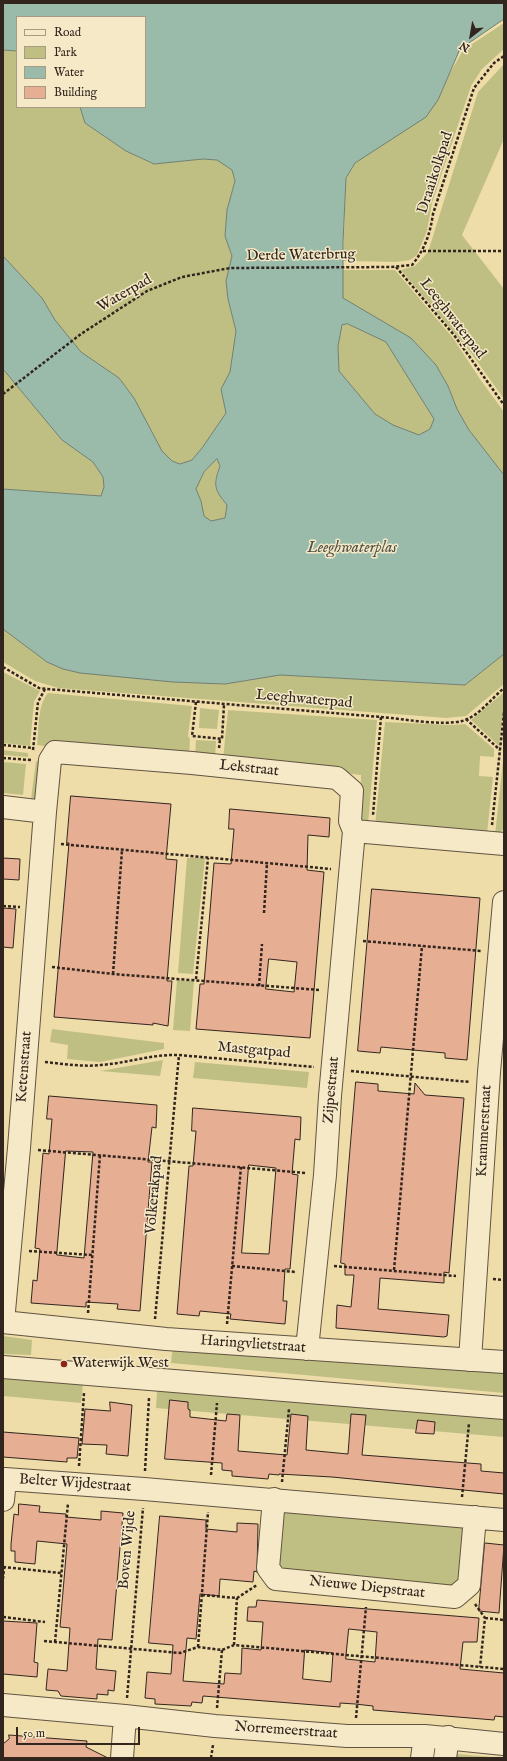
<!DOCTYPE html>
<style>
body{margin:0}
#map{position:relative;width:507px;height:1761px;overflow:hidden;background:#efdda9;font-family:"IM FELL English",serif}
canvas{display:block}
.frame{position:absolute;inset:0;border:4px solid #32251e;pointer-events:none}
.legend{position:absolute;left:16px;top:16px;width:130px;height:92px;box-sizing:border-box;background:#f5e9c7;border:1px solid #a79b83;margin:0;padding:5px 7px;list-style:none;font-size:12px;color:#32251e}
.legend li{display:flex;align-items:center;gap:8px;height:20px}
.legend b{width:20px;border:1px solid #a79b83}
.north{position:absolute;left:451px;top:16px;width:40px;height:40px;-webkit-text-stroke:3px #f5e9c7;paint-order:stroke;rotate:211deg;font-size:11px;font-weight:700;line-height:16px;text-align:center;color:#32251e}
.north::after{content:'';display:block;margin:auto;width:14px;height:18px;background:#32251e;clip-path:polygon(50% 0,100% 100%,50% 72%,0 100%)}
.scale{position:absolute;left:16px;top:1727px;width:124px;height:18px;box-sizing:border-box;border:2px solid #32251e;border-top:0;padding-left:5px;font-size:12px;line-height:14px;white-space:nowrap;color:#32251e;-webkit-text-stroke:3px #f5e9c7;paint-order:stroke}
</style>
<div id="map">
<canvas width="507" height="1761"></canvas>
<div class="frame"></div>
<ul class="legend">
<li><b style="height:5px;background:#f5e9c7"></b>Road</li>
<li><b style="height:11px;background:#c0bf83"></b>Park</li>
<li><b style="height:11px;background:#9abbaa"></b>Water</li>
<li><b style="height:11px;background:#e6ae93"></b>Building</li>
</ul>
<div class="north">N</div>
<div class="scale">50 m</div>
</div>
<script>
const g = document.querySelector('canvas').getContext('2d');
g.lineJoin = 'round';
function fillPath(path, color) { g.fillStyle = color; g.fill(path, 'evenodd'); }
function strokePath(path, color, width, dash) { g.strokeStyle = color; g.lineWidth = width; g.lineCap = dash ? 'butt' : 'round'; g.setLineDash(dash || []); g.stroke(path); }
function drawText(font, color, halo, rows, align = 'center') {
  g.font = font + ' "IM FELL English",serif'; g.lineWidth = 3; g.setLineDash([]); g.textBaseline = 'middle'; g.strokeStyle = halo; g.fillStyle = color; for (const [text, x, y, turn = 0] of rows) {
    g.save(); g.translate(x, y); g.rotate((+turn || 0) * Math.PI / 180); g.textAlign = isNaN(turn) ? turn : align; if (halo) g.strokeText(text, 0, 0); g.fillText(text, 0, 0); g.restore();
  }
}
fillPath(new Path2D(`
 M504 23V49L482 69 471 86 432 203 427 231 417 255 410 260 396 262 343 261 346 179 355 163 438 100 449 75 463 50Z
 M3 50 17 51V107H80L85 123 126 151 153 164 203 159 217 160 232 170 235 181 227 210 225 236 232 256 226 281 228 299 236 331 230 372 221 389 226 413 202 448 192 460 180 464 172 461 162 451 134 398 119 378 81 352 55 320 42 298 3 256Z
 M504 64V139L462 235 504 289V399L471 353 401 270 415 266 428 252 478 92Z
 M343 270H395L453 338 480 379 504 412V475L469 430 457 409 448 386 436 365 411 338 343 298Z
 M348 324 386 342 434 419 430 429 419 435 393 425 375 414 339 371 338 346 342 325Z
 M3 369 62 440 93 462 103 477 104 487 101 496 3 489Z
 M217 459 220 466C213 485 213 489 227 505L225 518 211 521 204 516 201 501 196 489 204 472Z
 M3 629 47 662 225 684 278 675 465 685 504 654V684L466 716 446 718 58 688 35 681 3 662Z
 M3 672 40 691 34 702 30 746 3 743Z
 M504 692V717H502L499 746 471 720Z
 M48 693 192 706 188 736 190 739 189 760 75 750 37 745C39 729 37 706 48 693Z
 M200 708 219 710 217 729 199 728Z
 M228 710 377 720 368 825 362 821 360 814 361 775 223 759Z
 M385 722 452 725 465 724 494 749V757L480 756 479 776 493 777 487 834 375 826Z
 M196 740 216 741 215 758 195 757Z
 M3 750 28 753V757L3 755Z
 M504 751V828L500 833 495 835Z
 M36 761 40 762 38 797 31 799Z
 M3 762 26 764 23 795 3 793Z
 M187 858H205L193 974 178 973Z
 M177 980 194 981 190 1031 173 1030Z
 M52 1029 164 1043V1049L100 1062 67 1059 68 1045 50 1042Z
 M163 1060 160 1076 100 1071Z
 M195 1062 309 1072 307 1088 193 1078Z
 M3 1336 32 1340 31 1355 3 1354Z
 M174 1336 504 1364V1393L171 1363Z
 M3 1377 83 1384 81 1403 3 1396Z
 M157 1391 504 1419V1437L156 1408Z
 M280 1506 468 1522 464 1578 447 1590 287 1573 274 1558Z
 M457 1754 504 1758H451Z`), '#c0bf83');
const water = new Path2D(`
 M3 3H504V19L460 49 438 100 426 117 355 163 346 178 343 242V298L411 338 436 365 448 386 457 409 469 430 504 475V654L465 685 280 675 225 684 173 682 80 673 63 669 47 662 3 629V489L101 496 104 487 103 477 93 462 62 440 3 369V256L42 298 55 320 81 352 119 378 134 398 162 451 172 461 180 464 192 460 202 448 226 413 221 389 230 372 236 331 228 299 226 281 232 256 225 236 227 210 235 181 232 170 217 160 203 159 154 164 126 151 85 123 80 107H145V17H17V51L3 50ZM348 324 386 342 434 419 430 429 419 435 393 425 375 414 339 371 338 346 342 325ZM217 459 220 466C213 486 214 489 227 505L225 518 211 521 204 516 201 501 196 489 204 472Z`);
fillPath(water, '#9abbaa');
strokePath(water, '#707f72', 1);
const building = new Path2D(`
 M71 796 171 804 166 859 177 860 167 981H172L168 1026 153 1023V1025L54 1017 69 843H67Z
 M230 809 330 818 329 837 308 835 307 870 324 872 310 1038 196 1029 200 984H204L214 863 231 864 234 829H229ZM269 959 297 962 294 992 266 989Z
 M3 858 20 859 19 880 3 879Z
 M372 889 480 898 467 1060 445 1058V1053L381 1047 380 1053 358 1051Z
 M3 908 16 909 13 948 3 947Z
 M356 1082 378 1084V1091L414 1094 415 1083 425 1095 464 1098 449 1273 444 1272V1283L380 1278 378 1309 449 1315 447 1336 444 1337 336 1328 337 1305 351 1307 354 1275H345V1264L341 1263Z
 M49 1096 157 1105 156 1128 152 1127 148 1162H152L140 1311 117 1309 118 1304 86 1302V1307L31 1303 33 1280 37 1281 40 1249 35 1248 43 1153 49 1154 52 1119H47ZM66 1151 93 1152 84 1258 57 1255Z
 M193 1108 301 1117 300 1140 295 1139 292 1174 298 1175 290 1269H285L283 1301H287L285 1324 230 1319 231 1314 200 1311 199 1316 177 1314 189 1166H193L196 1131H192ZM249 1165 276 1168 269 1254 242 1253Z
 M170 1400 188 1402V1409L190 1410V1417L226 1421 227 1414 240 1415 238 1451 287 1455 291 1414 308 1416 306 1450 348 1454 351 1414 366 1415 362 1455 481 1464V1471L504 1473V1494L332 1477 279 1474V1475L269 1474 268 1479 232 1476V1471L222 1470V1463L165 1459Z
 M110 1402 132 1405 128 1456 106 1454 107 1445 82 1444 85 1409 110 1411Z
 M418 1420 435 1422 434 1434 416 1433Z
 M3 1432 79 1438 77 1458H67V1462L3 1457Z
 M19 1504 40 1506 39 1512 66 1514V1517L101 1520V1511L123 1513 112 1640 98 1639 96 1669 116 1671 114 1691 108 1690V1695L97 1694V1699L61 1696 58 1691 46 1690 48 1669 67 1671 70 1628 60 1627 67 1544 37 1541 35 1564 15 1562V1551H11V1544L14 1514 18 1515Z
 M160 1516 206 1520V1529L237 1532V1523L258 1524 257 1572 254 1571 253 1582 220 1579 219 1596 200 1594 196 1639 187 1638 183 1681 224 1684 225 1673 241 1674 242 1648 261 1650 263 1622 247 1621 248 1607H256L257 1600 479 1618 477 1642H463L460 1669 504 1673V1717L495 1716 494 1720 373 1710V1706L355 1704 340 1703V1707L203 1696 202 1703 192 1702 191 1706 155 1704V1699L145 1698 147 1672 171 1674 173 1645 149 1643ZM349 1629 377 1632 375 1662 346 1659ZM305 1650 333 1653 331 1682 303 1679Z
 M485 1543 504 1545 499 1613 479 1611Z
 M3 1621 37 1623 34 1662 38 1663 37 1677 3 1674Z
 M9 1735 87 1741 86 1747 108 1758H3V1744L9 1739Z`);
fillPath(building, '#e6ae93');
strokePath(building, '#32251e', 1);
const minor = new Path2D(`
 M3 807 45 812 50 760 55 752 192 763 337 778 352 791 350 821 354 831 504 844
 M3 1322 19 1148 45 812
 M3 1322 166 1339 504 1362
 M307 1349 325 1175 330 1096 354 831
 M470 1360 489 1072 504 902
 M3 1367 504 1408
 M3 1479H5L3 1500
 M5 1479 144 1489 504 1520
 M274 1499 268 1568 276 1579 455 1597 469 1585 475 1517
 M3 1705 125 1716 122 1758
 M125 1716 215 1726 347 1736H425L504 1744
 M422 1758 425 1736
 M445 1758 448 1737`);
strokePath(minor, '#615341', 24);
strokePath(new Path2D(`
 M423 251H504
 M396 267 454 335 504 405
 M3 394 81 334 147 291 182 277 230 268 391 267 412 265C425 249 430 234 433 214L474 88 494 63 504 56
 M3 667 39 688 47 689 381 717 373 815
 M196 702 192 736 222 739 224 705
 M381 717C404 719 442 726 462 721 478 717 492 698 504 688
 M466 719 500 750
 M3 745 34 748
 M219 748 220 739
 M33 750 38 702 45 689
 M3 758 31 760
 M492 825 504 712
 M61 844 331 869
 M3 906 20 907
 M264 913 267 863
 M363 941 482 951
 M52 967 113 974 320 990
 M113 974 122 850
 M196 979 208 858
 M259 986 262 944
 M45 1062C64 1064 83 1067 101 1065 128 1063 152 1054 179 1055L314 1067
 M351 1071 470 1082
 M38 1150 306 1173
 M29 1251 92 1255
 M232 1266 296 1272
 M334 1266 456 1276
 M394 1270 422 946
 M493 1279 504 1280
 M88 1313 100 1155
 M155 1319 179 1055
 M227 1324 241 1167
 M79 1466 84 1393
 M145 1471 149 1398
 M211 1475 217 1403
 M282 1482 289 1409
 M462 1497 469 1423
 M3 1567 61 1573
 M3 1579 4 1568
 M202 1595 237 1598 257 1585
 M475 1604 485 1618 480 1667
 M3 1617 45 1622
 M485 1618 504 1620
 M44 1641 180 1653 198 1647 222 1650 234 1645 504 1669
 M55 1642 68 1503
 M234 1645 237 1598
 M198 1647 208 1512
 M127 1698 143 1508
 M217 1708 222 1650
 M356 1718 366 1607
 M211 1758 213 1745`), '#32251e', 2.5, [3, 2]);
strokePath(minor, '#f5e9c7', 22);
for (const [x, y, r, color] of [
 [64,1364,4,"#8f2418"]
]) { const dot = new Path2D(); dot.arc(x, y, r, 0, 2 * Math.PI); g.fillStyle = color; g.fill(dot); strokePath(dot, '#f5e9c7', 1.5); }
drawText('15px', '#32251e', '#f5e9c7', [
 ["Draaikolkpad",436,173,-72],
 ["Derde Waterbrug",301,256,-1],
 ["Waterpad",125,294,-30],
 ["Leeghwaterpad",452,319,52],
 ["Leeghwaterpad",304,700,5],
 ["Lekstraat",249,769,6],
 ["Mastgatpad",254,1051,5],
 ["Ketenstraat",25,1067,-86],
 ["Zijpestraat",332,1090,-85],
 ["Krammerstraat",485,1131,-87],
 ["Volkerakpad",155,1195,-85],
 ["Haringvlietstraat",253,1345,4],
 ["Belter Wijdestraat",75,1484,4],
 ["Boven Wijde",128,1550,-85],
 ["Nieuwe Diepstraat",367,1588,6],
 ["Norremeerstraat",286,1731,4]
]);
drawText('15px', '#32251e', '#f5e9c7', [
 ["Waterwijk West",72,1364]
], 'left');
drawText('italic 16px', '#515248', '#f5e9c7', [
 ["Leeghwaterplas",352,549]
]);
</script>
